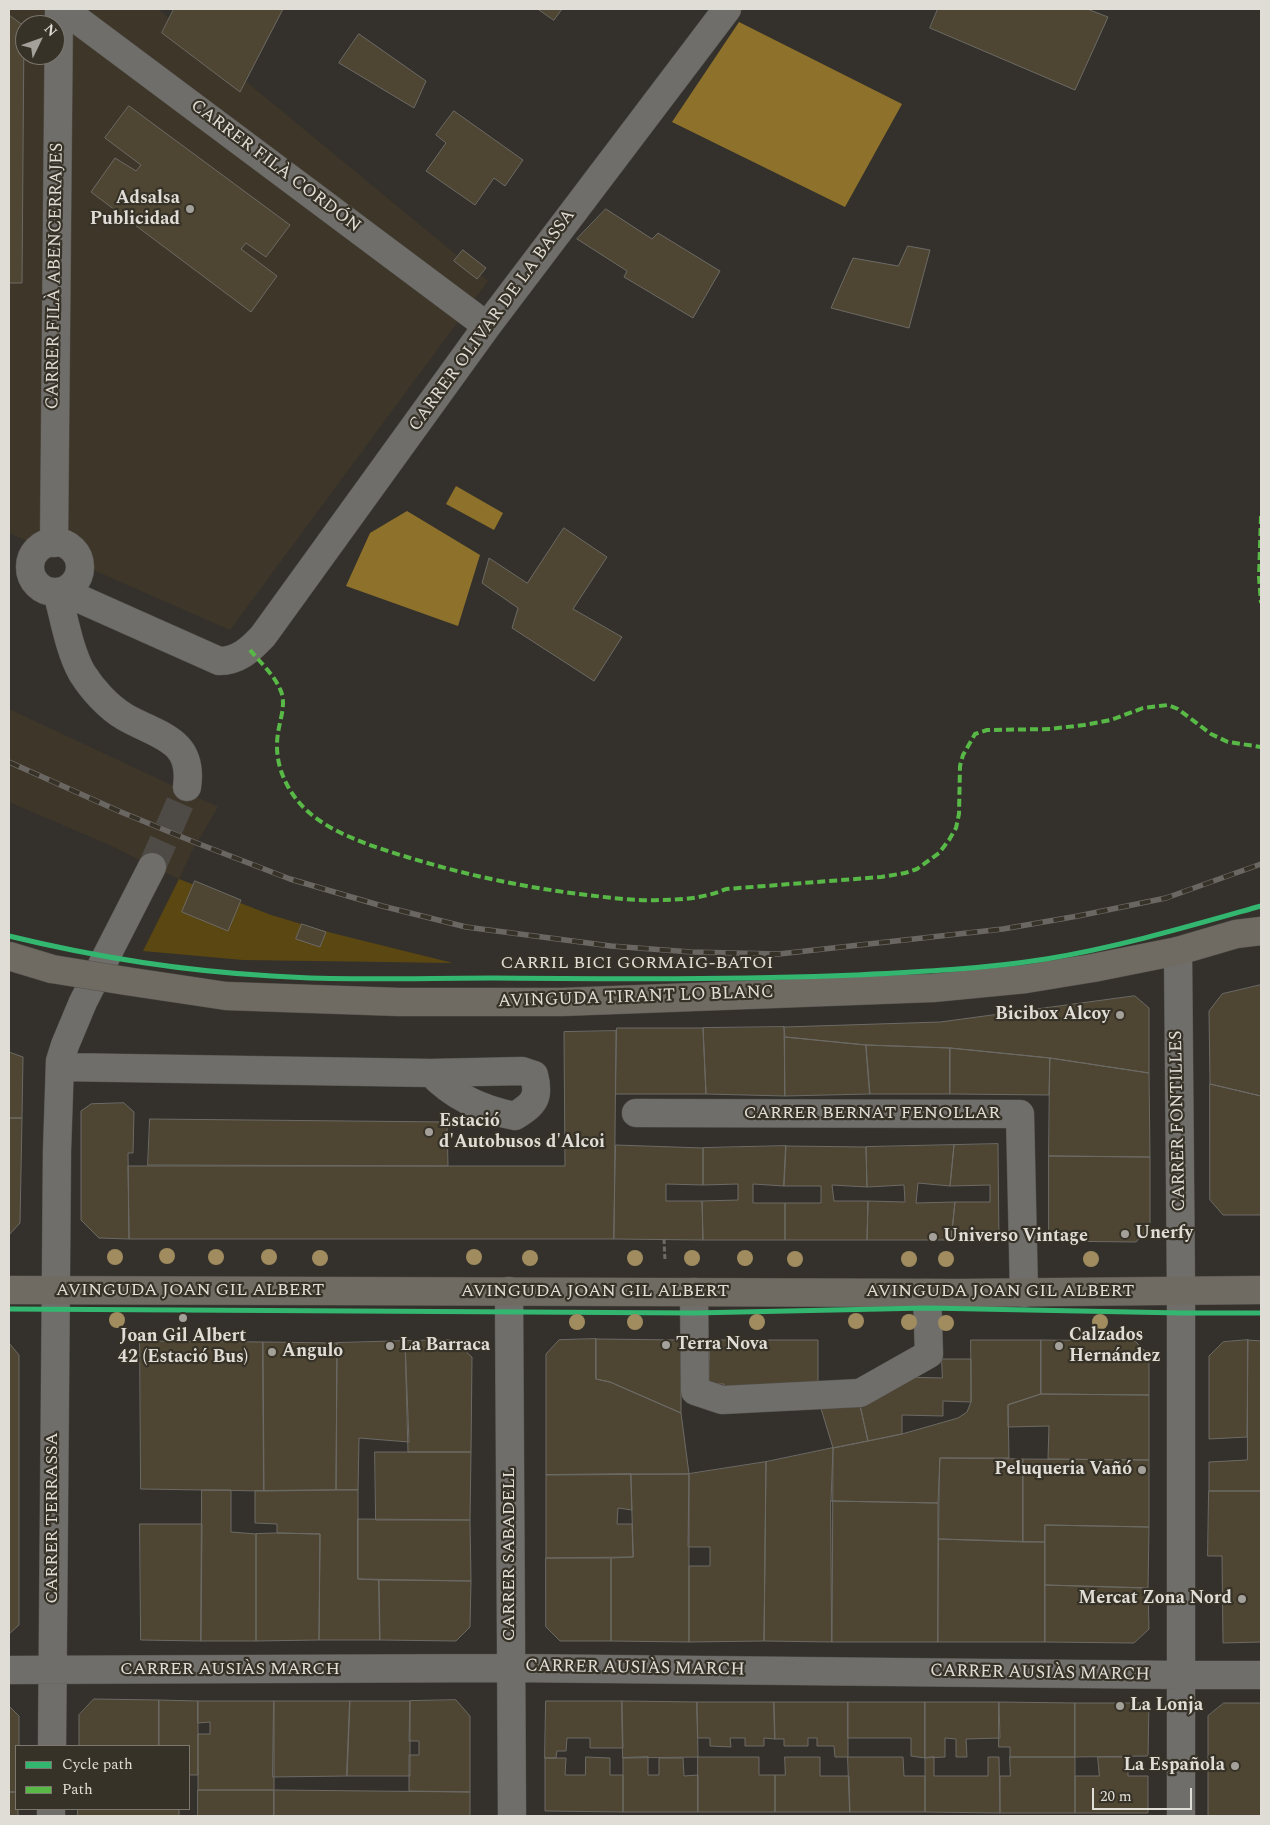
<!DOCTYPE html>
<meta charset="utf-8">
<style>
body{margin:0}
#map{position:relative;width:1270px;height:1825px;overflow:hidden;background:#34312c;font-family:Spectral,serif}
canvas{display:block}
.frame{position:absolute;inset:0;border:10px solid #e0ddd6;pointer-events:none}
.legend{position:absolute;left:15px;top:1745px;width:175px;height:65px;box-sizing:border-box;background:#373228;border:1px solid #7b766e;margin:0;padding:6px 9px;list-style:none;font-size:15px;color:#e0ddd6}
.legend li{display:flex;align-items:center;gap:10px;height:25px}
.legend b{width:25px;border:1px solid #7b766e}
.north{position:absolute;left:15px;top:15px;width:50px;height:50px;box-sizing:border-box;background:#373228;border:1px solid #7b766e;border-radius:50%;rotate:48deg;font-size:14px;font-weight:700;line-height:20px;text-align:center;color:#e0ddd6}
.north::after{content:'';display:block;margin:auto;width:18px;height:22px;background:#a4a19a;clip-path:polygon(50% 0,100% 100%,50% 72%,0 100%)}
.scale{position:absolute;left:1092px;top:1788px;width:100px;height:22px;box-sizing:border-box;border:2px solid #e0ddd6;border-top:0;padding-left:6px;font-size:15px;line-height:18px;white-space:nowrap;color:#e0ddd6;-webkit-text-stroke:4px #373228;paint-order:stroke}
</style>
<div id="map">
<canvas width="1270" height="1825"></canvas>
<div class="frame"></div>
<ul class="legend">
<li><b style="height:6px;background:#33b770"></b>Cycle path</li>
<li><b style="height:6px;background:#58b947"></b>Path</li>
</ul>
<div class="north">N</div>
<div class="scale">20 m</div>
</div>
<script>
const g = document.querySelector('canvas').getContext('2d');
g.lineJoin = 'round';
function fillPath(path, color) { g.fillStyle = color; g.fill(path, 'evenodd'); }
function strokePath(path, color, width, dash) { g.strokeStyle = color; g.lineWidth = width; g.lineCap = dash ? 'butt' : 'round'; g.setLineDash(dash || []); g.stroke(path); }
function drawText(font, color, halo, rows, align = 'center') {
  g.font = font + ' Spectral,serif'; g.lineWidth = 4.5; g.setLineDash([]); g.textBaseline = 'middle'; g.strokeStyle = halo; g.fillStyle = color; for (const [text, x, y, turn = 0] of rows) {
    g.save(); g.translate(x, y); g.rotate((+turn || 0) * Math.PI / 180); g.textAlign = isNaN(turn) ? turn : align; if (halo) g.strokeText(text, 0, 0); g.fillText(text, 0, 0); g.restore();
  }
}
fillPath(new Path2D(`
 M9 9H158L488 281 230 630 9 533ZM25 25H55V55H25Z
 M9 709 218 807 192 851 179 879 105 843 9 802Z`), '#3e3628');
fillPath(new Path2D(`
 M179 879 271 915 332 933 453 963 243 960 143 951Z`), '#5a4711');
fillPath(new Path2D(`
 M739 22 902 104 845 207 672 122Z
 M456 486 503 513 494 530 446 504Z
 M407 511 480 555 458 626 346 586 370 533Z`), '#8e722b');
const building = new Path2D(`
 M174 9H283L240 92 162 33Z
 M538 9H562L554 20Z
 M938 9H1087L1108 17 1075 90 930 28Z
 M9 15 24 26 22 283H9Z
 M359 34 426 81 414 108 339 63Z
 M129 106 290 225 266 257 246 243 241 249 277 276 251 312 91 192 115 158 136 171 141 165 105 138Z
 M454 111 523 160 505 186 494 178 475 205 426 171 446 143 436 135Z
 M606 209 652 239 658 233 720 271 693 318 624 277 627 271 577 239Z
 M908 246 930 250 909 328 831 308 853 258 898 266Z
 M463 250 486 268 477 279 454 261Z
 M564 528 607 557 573 609 622 637 594 681 512 628 518 608 482 583 489 558 527 583Z
 M195 881 241 900 228 931 182 912Z
 M302 924 326 932 320 947 296 939Z
 M1261 985V1096L1210 1084 1209 1011 1222 994Z
 M1135 996 1149 1008V1073L1050 1058 950 1048 866 1045 785 1037 784 1027 940 1022Z
 M784 1027 785 1096 706 1094 703 1028Z
 M617 1028H703L706 1094H616Z
 M616 1031 614 1239H129L128 1166H565L564 1032Z
 M785 1037 866 1045 870 1094 785 1096Z
 M866 1045 950 1048V1094H870Z
 M950 1048 1050 1058 1049 1095 950 1094Z
 M9 1052 23 1057 22 1118H9Z
 M1050 1058 1149 1073 1150 1157 1049 1156Z
 M1210 1084 1261 1096V1215H1223L1210 1200Z
 M124 1103 134 1112 133 1153H128L129 1239 99 1238 81 1220V1111L91 1104Z
 M9 1118H22L20 1223 9 1235Z
 M150 1119 447 1122 448 1166 148 1165Z
 M998 1144 999 1241 951 1240 955 1202H990V1185L950 1186 954 1145Z
 M616 1145 703 1148V1185L666 1184V1201H702L703 1240 614 1239Z
 M954 1145 950 1186 918 1183 916 1203 955 1202 951 1240H867L868 1201 905 1202 904 1185 867 1187 866 1147Z
 M786 1146 784 1186 753 1184V1203H785V1240H703L702 1201 738 1200V1184L703 1185V1148Z
 M786 1146 866 1147 867 1187 832 1185 834 1201H868L867 1240H785V1203H821V1186H784Z
 M1049 1156 1150 1157V1227L1136 1242 1049 1241Z
 M596 1339 681 1340V1413L610 1382 596 1379Z
 M596 1339V1379L610 1382 681 1413 689 1474 546 1475V1354L559 1340Z
 M453 1340 472 1357 471 1452H408L405 1341Z
 M710 1340H818V1384L724 1390V1384H709Z
 M971 1340H1041V1394L1008 1405 1009 1458H940L938 1503 831 1501 833 1448 902 1434 958 1418 967 1412 971 1402Z
 M1041 1340 1135 1341 1149 1355V1395L1041 1394Z
 M1248 1340 1247 1437 1209 1439V1356L1223 1342Z
 M1248 1340 1261 1341V1491H1209V1462L1247 1460Z
 M140 1341 263 1342 264 1491 141 1489Z
 M405 1341 409 1442 359 1438 358 1490H336L337 1343Z
 M263 1342 337 1343 336 1490 264 1491Z
 M9 1343 19 1355V1625L9 1634Z
 M942 1359H971V1402L943 1401V1416L902 1415V1434L868 1441 859 1401 901 1377 942 1378Z
 M1041 1394 1149 1395V1460L1048 1459 1049 1426 1008 1427V1405Z
 M859 1401 868 1441 833 1448 819 1402Z
 M833 1448 832 1642 764 1641 766 1462Z
 M375 1452H471L470 1520H376Z
 M940 1458 1023 1459V1542L939 1539Z
 M1023 1459 1149 1460V1527L1045 1525V1542H1023Z
 M766 1462 764 1641 689 1642V1566H710V1547H688L689 1474Z
 M631 1474H689V1642L611 1641V1558L633 1557Z
 M631 1474 632 1510 618 1508 617 1524H632L633 1557 546 1558V1475Z
 M202 1490H231V1532L256 1534V1641H201Z
 M358 1490V1579L379 1580 380 1640H319L320 1534 277 1533V1524L255 1523V1491Z
 M1209 1491H1261V1642L1223 1643 1222 1556H1208Z
 M831 1501 938 1503V1642H832Z
 M358 1519 470 1520 471 1581 358 1579Z
 M140 1524H202L201 1641 141 1640Z
 M1045 1525 1149 1527 1148 1588 1045 1585Z
 M277 1533 320 1534 319 1640 256 1641V1534Z
 M939 1539 1045 1542V1642H938Z
 M546 1558H611V1641H560L546 1627Z
 M379 1580 471 1581 470 1627 456 1641 380 1640Z
 M1045 1585 1148 1588 1149 1629 1134 1643 1045 1642Z
 M94 1699 159 1700V1746H79V1715Z
 M159 1700 198 1701V1775H189V1746H159Z
 M456 1700 470 1716V1792L409 1791V1755H419V1741H409L410 1701Z
 M198 1701H274V1790H198V1734H210V1722L198 1723Z
 M274 1701H350L347 1776 273 1777Z
 M350 1701H410V1776H347Z
 M546 1701H622L623 1748H590V1738H567L566 1751H557L556 1758H545Z
 M622 1701 697 1702 698 1757 623 1758Z
 M697 1702H774L775 1739 764 1738V1746H745V1738H730L731 1747 710 1746V1738H698Z
 M774 1702H848V1757H835L834 1746H817V1738H808V1746H784V1739H775Z
 M848 1702H925V1758L911 1756V1738H848Z
 M925 1702H999L1000 1738 966 1739 967 1757H956V1739L945 1738V1757L925 1758Z
 M999 1702 1075 1703V1757H1010V1747H999Z
 M1075 1703H1149L1148 1756 1075 1757Z
 M1224 1703H1261V1816H1208V1716Z
 M9 1706 19 1716V1746H16V1792H9Z
 M586 1757 610 1758V1775H623V1812L545 1811V1758H566L565 1775H585Z
 M648 1757V1775H659V1758H683L684 1776 698 1775V1812H623V1758Z
 M698 1757H759V1775H775V1812H698Z
 M785 1757H820V1776H849L850 1812H775V1775H785Z
 M848 1757H903L904 1776H925V1812H850Z
 M934 1757V1776H988V1757H999L1000 1813 925 1812V1758Z
 M1010 1757H1075V1813H1000V1776H1010Z
 M1098 1757H1128V1776H1148V1813H1075V1776H1099Z
 M198 1790H274V1816H198Z
 M274 1790 470 1792V1816H274Z
 M9 1792H16V1809H18V1816H9Z
 M78 1809H179V1816H78Z`);
fillPath(building, '#4e4633');
strokePath(building, '#6c6a65', 1);
strokePath(new Path2D(`
 M152 867 187 787`), '#4e4b46', 28, [28, 14]);
const minor = new Path2D(`
 M63 9 487 326
 M30 567a25 25 0 1 1 50 0a25 25 0 1 1-50 0Z
 M54 543 59 9
 M62 591 219 661C238 661 250 650 263 636L487 326 727 9
 M57 592C64 617 69 650 82 673 92 689 108 707 125 717 158 736 194 739 187 787
 M1178 951 1181 1291V1816
 M60 1067 431 1073 522 1071 534 1075C540 1098 534 1104 515 1116 483 1110 453 1096 431 1073
 M636 1113 1020 1114 1024 1293
 M509 1291 512 1816
 M694 1292 695 1391 722 1400 860 1393 929 1354 927 1293
 M9 1670 511 1668 1180 1675H1261
 M52 1746 57 1151 60 1061 65 1045 83 1002 152 867
 M51 1816V1809`);
const major = new Path2D(`
 M9 956 52 969
 M126 981 226 996 399 1002H562L933 988 1026 979 1093 968 1178 951 1236 934 1261 931
 M9 1290 961 1293 1261 1290`);
strokePath(minor, '#53504b', 29);
strokePath(major, '#53504b', 29);
strokePath(new Path2D(`
 M664 1239 665 1261`), '#6d6b67', 3, [5, 2.5]);
strokePath(minor, '#706e6a', 28);
strokePath(major, '#706b62', 28);
const rail = new Path2D(`
 M9 762 121 812 194 842 290 879 382 906 466 927 611 946 691 952 779 954 1003 929 1078 916 1166 898 1261 864`);
strokePath(rail, '#6a6763', 5.5);
strokePath(rail, '#373228', 4, [11]);
const majorBridge = new Path2D(`
 M52 969 126 981`);
strokePath(majorBridge, '#53504b', 29, []);
strokePath(majorBridge, '#706b62', 28);
strokePath(new Path2D(`
 M1261 516 1259 577 1261 603
 M250 650C260 662 274 675 280 689 287 703 280 719 278 733 274 758 282 781 297 800 321 831 371 846 407 857 466 875 526 888 588 895 611 898 636 901 659 900 682 900 705 898 726 889L881 877 905 873 917 869 939 853 949 840 956 828 959 814 960 766 963 755 975 734 987 730 1050 729 1084 725 1111 720 1143 708 1168 705 1178 709 1211 734 1228 742 1261 747`), '#58b947', 4, [8, 4]);
strokePath(new Path2D(`
 M9 936C95 957 183 971 272 976 346 981 420 978 494 978 615 979 735 980 856 975 919 972 983 969 1046 959 1119 947 1190 926 1261 906
 M9 1309 694 1313 927 1308 1181 1313H1261`), '#33b770', 5);
g.fillStyle = '#a08c5f';
for (const [x, y] of [
 [167,1256],
 [115,1257],
 [216,1257],
 [269,1257],
 [474,1257],
 [320,1258],
 [530,1258],
 [635,1258],
 [692,1258],
 [745,1258],
 [795,1259],
 [909,1259],
 [946,1259],
 [1091,1259],
 [117,1320],
 [856,1321],
 [577,1322],
 [635,1322],
 [757,1322],
 [909,1322],
 [1100,1322],
 [946,1323]
]) { g.beginPath(); g.arc(x, y, 8, 0, 2 * Math.PI); g.fill(); }
for (const [x, y, r, color] of [
 [190,209,5,"#a4a19a"],
 [1120,1015,5,"#a4a19a"],
 [429,1132,5,"#a4a19a"],
 [1125,1234,5,"#a4a19a"],
 [933,1237,5,"#a4a19a"],
 [183,1318,5,"#a4a19a"],
 [666,1345,5,"#a4a19a"],
 [390,1346,5,"#a4a19a"],
 [1059,1346,5,"#a4a19a"],
 [272,1352,5,"#a4a19a"],
 [1142,1470,5,"#a4a19a"],
 [1242,1599,5,"#a4a19a"],
 [1120,1706,5,"#a4a19a"],
 [1235,1766,5,"#a4a19a"]
]) { const dot = new Path2D(); dot.arc(x, y, r, 0, 2 * Math.PI); g.fillStyle = color; g.fill(dot); strokePath(dot, '#373228', 2); }
drawText('18px', '#e0ddd6', '#373228', [
 ["CARRER FILÀ CORDÓN",275,167,37],
 ["CARRER FILÀ ABENCERRAJES",56,276,-89],
 ["CARRER OLIVAR DE LA BASSA",493,321,-54],
 ["CARRIL BICI GORMAIG-BATOI",637,964],
 ["AVINGUDA TIRANT LO BLANC",636,998,-2],
 ["CARRER BERNAT FENOLLAR",872,1114],
 ["CARRER FONTILLES",1179,1121,-91],
 ["AVINGUDA JOAN GIL ALBERT",190,1291],
 ["AVINGUDA JOAN GIL ALBERT",595,1292],
 ["AVINGUDA JOAN GIL ALBERT",1000,1292],
 ["CARRER TERRASSA",53,1518,-90],
 ["CARRER SABADELL",510,1554,-90],
 ["CARRER AUSIÀS MARCH",635,1669,1],
 ["CARRER AUSIÀS MARCH",230,1670],
 ["CARRER AUSIÀS MARCH",1040,1674,1]
]);
drawText('bold 18px', '#e0ddd6', '#373228', [
 ["Adsalsa",180,199,"right"],
 ["Publicidad",180,220,"right"],
 ["Bicibox Alcoy",1110,1015,"right"],
 ["Estació",439,1122],
 ["d'Autobusos d'Alcoi",439,1143],
 ["Unerfy",1135,1234],
 ["Universo Vintage",943,1237],
 ["Calzados",1069,1336],
 ["Hernández",1069,1357],
 ["Joan Gil Albert",183,1337,"center"],
 ["42 (Estació Bus)",183,1358,"center"],
 ["Terra Nova",676,1345],
 ["La Barraca",400,1346],
 ["Angulo",282,1352],
 ["Peluqueria Vañó",1132,1470,"right"],
 ["Mercat Zona Nord",1232,1599,"right"],
 ["La Lonja",1130,1706],
 ["La Española",1225,1766,"right"]
], 'left');
</script>
